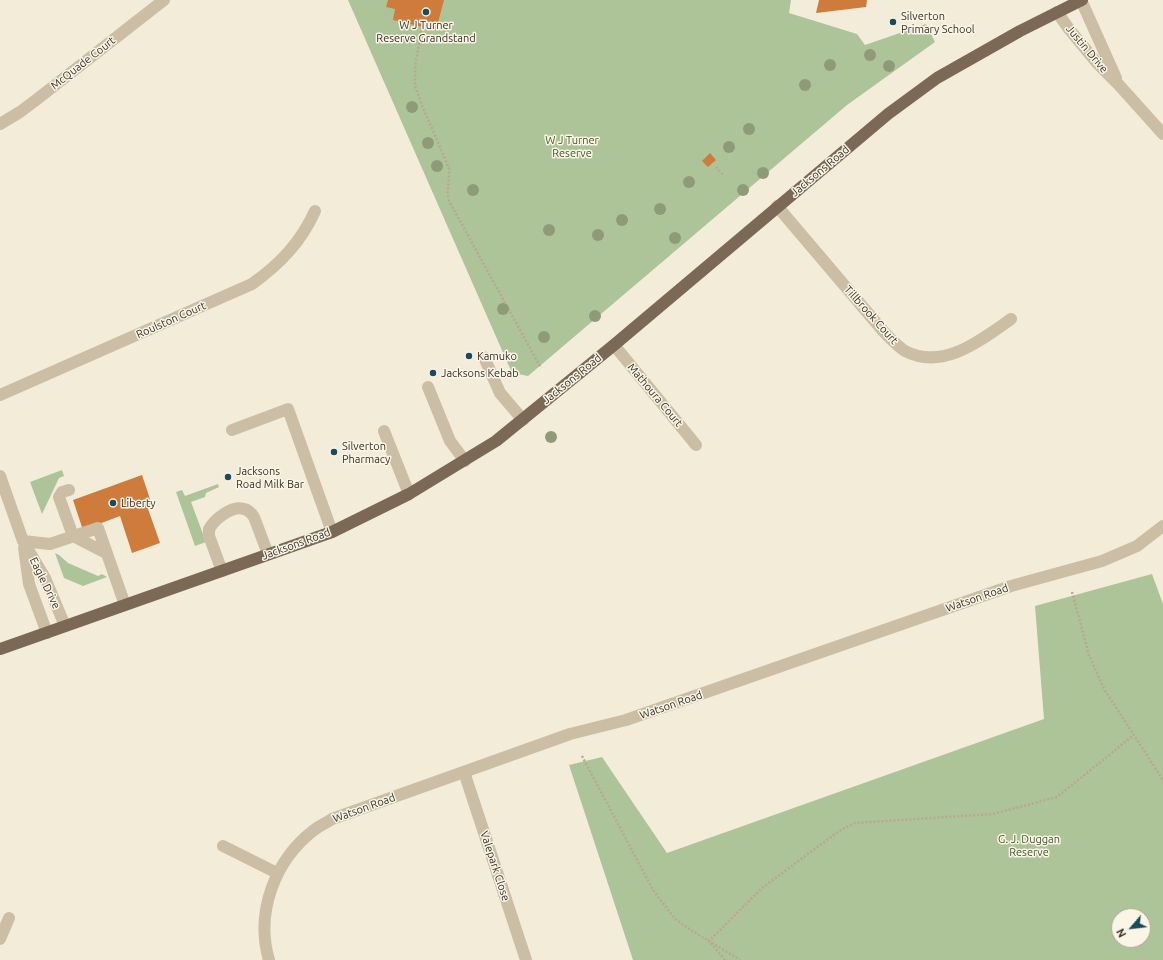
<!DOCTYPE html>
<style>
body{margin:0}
#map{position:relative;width:1163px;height:960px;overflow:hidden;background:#f3ecd9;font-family:Ubuntu,sans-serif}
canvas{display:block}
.north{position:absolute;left:1111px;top:908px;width:40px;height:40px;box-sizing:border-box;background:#fbf5e6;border:1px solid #ada69a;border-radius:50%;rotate:242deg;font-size:11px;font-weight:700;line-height:16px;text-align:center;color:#372f27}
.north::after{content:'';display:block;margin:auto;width:14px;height:18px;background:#194b5c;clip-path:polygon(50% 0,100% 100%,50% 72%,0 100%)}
</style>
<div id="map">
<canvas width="1163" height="960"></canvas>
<div class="north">N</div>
</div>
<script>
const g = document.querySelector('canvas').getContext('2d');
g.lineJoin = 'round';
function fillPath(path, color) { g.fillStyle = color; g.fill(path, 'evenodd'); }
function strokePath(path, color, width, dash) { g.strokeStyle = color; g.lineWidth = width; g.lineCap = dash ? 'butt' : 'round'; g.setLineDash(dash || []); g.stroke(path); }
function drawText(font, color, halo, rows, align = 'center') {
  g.font = font + ' Ubuntu,sans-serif'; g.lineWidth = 3; g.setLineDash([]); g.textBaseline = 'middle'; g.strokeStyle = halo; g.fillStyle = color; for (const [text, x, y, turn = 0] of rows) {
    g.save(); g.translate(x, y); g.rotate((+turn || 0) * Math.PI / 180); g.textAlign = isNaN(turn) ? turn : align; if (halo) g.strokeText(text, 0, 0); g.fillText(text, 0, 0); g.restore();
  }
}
fillPath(new Path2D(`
 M348 0H791L789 13 857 34 865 45 926 24 935 42 847 105 528 376 512 373Z
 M62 470 64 476 59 478 42 514 30 482Z
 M218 484 219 487 206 493 205 497 191 502 206 542 195 546 176 492 182 490 185 496Z
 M55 553 59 555 68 563 98 576 102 574 107 577 83 586 64 578Z
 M1152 574 1163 604V960H633L569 765 602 757 667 853 1044 719 1035 606ZM1119 916H1143V940H1119Z`), '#adc498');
fillPath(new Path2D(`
 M388 0H444L436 30 393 20 395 9 386 7Z
 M819 0H867L866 7 816 13Z
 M710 153 716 160 708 167 702 161Z
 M142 475 152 505 147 506 160 543 132 553 120 516 83 530 73 500Z`), '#cf7b3c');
strokePath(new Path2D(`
 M422 27 415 67V86L423 108 449 168C450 179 446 189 449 201L541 368
 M716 167 724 176
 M1072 592 1089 655 1104 689 1163 780
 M582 756 653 890 675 919 691 930 740 960
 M725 960 709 941 762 888 839 831 855 823 993 814 1057 797 1134 735`), '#b8a88f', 2.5, [2, 2]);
strokePath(new Path2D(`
 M1081 0 1116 78
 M1057 12 1069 29 1097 63 1119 85 1163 134
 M0 124 20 112 36 100 164 0
 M777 206 884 332C890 338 897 346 905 351 943 371 981 340 1011 319
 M614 345 696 445
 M484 357 500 393 523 420
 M428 387 450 441 465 461
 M0 395 252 284C280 264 301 242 315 211
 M232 430 288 409 332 532
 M384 431 409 494
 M0 476 23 541 45 578 65 626
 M69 490 62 492 59 497 73 536 106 553
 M23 541 50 544 98 528 125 605
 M24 548 29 584 47 633
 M222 571 209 536V529C215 519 232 505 244 509 249 510 252 514 254 517L268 554
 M464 772 526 960
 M223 846 277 873
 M0 939 9 918
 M269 960C255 912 275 860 314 830 319 826 326 823 332 819L570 734 626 720 1011 586 1102 561 1137 546 1163 526`), '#ccbea4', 12);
strokePath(new Path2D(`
 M0 649 332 532 409 494 496 441 614 345 888 114 937 78 1020 31 1082 0`), '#7b6956', 12);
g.fillStyle = '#8f9b78';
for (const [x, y] of [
 [870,55],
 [830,65],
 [889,66],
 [805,85],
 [412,107],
 [749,129],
 [428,143],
 [729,147],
 [437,166],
 [763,173],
 [689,182],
 [473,190],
 [743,190],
 [660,209],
 [622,220],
 [549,230],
 [598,235],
 [675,238],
 [503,309],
 [595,316],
 [544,337],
 [551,437]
]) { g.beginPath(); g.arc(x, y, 6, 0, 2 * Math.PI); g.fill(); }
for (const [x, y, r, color] of [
 [426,12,4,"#194b5c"],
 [893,22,4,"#194b5c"],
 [469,356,4,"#194b5c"],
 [433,373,4,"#194b5c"],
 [334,452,4,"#194b5c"],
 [228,477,4,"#194b5c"],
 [113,503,4,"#194b5c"]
]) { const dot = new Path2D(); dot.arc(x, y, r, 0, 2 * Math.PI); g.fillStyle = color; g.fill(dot); strokePath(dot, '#fbf5e6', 1.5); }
drawText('11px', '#372f27', '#fbf5e6', [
 ["Silverton",901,16],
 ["Primary School",901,29],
 ["W J Turner",426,25,"center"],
 ["Reserve Grandstand",426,38,"center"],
 ["Kamuko",477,356],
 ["Jacksons Kebab",441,373],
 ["Silverton",342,446],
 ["Pharmacy",342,459],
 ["Jacksons",236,471],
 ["Road Milk Bar",236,484],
 ["Liberty",121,503]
], 'left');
drawText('11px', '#372f27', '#fbf5e6', [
 ["Justin Drive",1087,49,50],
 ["McQuade Court",83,63,-38],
 ["Jacksons Road",820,171,-40],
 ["Tillbrook Court",871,315,48],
 ["Roulston Court",171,320,-24],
 ["Jacksons Road",572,379,-39],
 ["Mathoura Court",655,395,50],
 ["Jacksons Road",296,544,-20],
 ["Eagle Drive",45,583,64],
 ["Watson Road",977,598,-19],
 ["Watson Road",671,705,-19],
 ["Watson Road",364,808,-20],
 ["Valepark Close",495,866,72]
]);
drawText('11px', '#3d5828', '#fbf5e6', [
 ["W J Turner",572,140],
 ["Reserve",572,153],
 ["G. J. Duggan",1029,839],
 ["Reserve",1029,852]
]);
</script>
